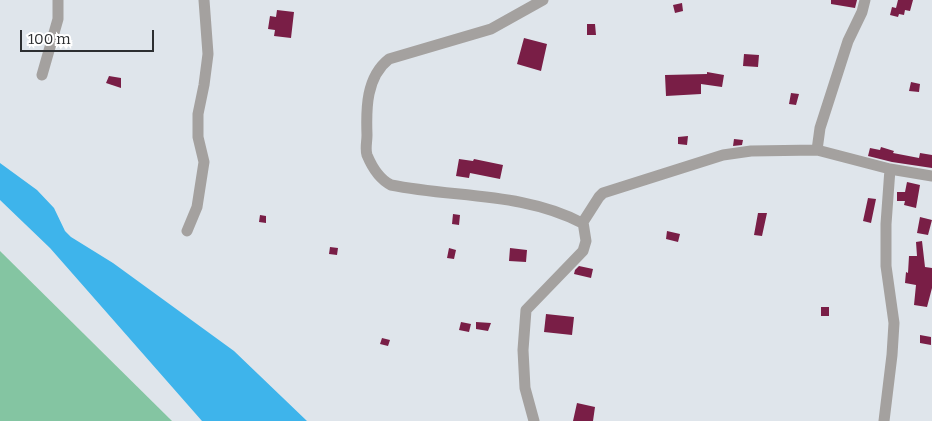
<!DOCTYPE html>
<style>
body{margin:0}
#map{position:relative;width:932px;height:421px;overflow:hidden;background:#dfe5eb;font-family:Bitter,serif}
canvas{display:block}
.scale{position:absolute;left:20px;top:30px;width:134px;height:22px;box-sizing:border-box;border:2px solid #2d2f31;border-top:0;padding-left:6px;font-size:15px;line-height:18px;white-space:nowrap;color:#2d2f31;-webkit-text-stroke:4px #fff;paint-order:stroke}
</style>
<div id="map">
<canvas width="932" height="421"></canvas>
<div class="scale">100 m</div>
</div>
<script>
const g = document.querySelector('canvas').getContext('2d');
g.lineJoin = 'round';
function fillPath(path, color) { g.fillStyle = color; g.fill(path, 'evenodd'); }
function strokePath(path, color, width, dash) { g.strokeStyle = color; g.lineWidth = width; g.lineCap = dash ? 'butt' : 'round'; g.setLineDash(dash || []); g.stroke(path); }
fillPath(new Path2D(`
 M0 251 172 421H0Z`), '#84c5a2');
fillPath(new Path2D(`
 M0 163 37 190 54 208 65 231 71 237 113 263 234 351 307 421H202L50 248 0 200Z`), '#3eb4eb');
fillPath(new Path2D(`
 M831 0H857L855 8 831 4Z
 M898 0H913L910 11 905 10 904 15 899 14 898 17 890 15 892 7 896 8Z
 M682 3 683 11 675 13 673 5Z
 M277 10 294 12 291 38 274 36 275 30 268 29 270 16 276 17Z
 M587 24H595L596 35H587Z
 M524 38 547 44 541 71 517 64Z
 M744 54 759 55 758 67 743 66Z
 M707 72 724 75 722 87 701 84V94L666 96 665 75 707 74Z
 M109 76 121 78V88L106 83Z
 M911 82 920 84 919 92 909 91Z
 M791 93 799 94 796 105 789 104Z
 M688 136 687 145 678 144V137Z
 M734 139 743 140 742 145 733 146Z
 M881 147 894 151 893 153 919 158 920 153 932 155V168L892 162 868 156 870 148 880 150Z
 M459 159 473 161 474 159 503 165 500 179 470 173 469 178 456 176Z
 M907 182 920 185 916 208 904 205 905 201H897V192H905Z
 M868 198 876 199 871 223 863 221Z
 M758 213H767L762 236 754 235Z
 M453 214 460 215 459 225 452 224Z
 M260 215 266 216V223L259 222Z
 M920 217 932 220 928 235 917 233Z
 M667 231 680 234 678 242 666 239Z
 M922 241 925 267 932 268V288L927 307 914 305 916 285 905 283 906 272 908 273 909 256H917L916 242Z
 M330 247 338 248 337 255 329 254Z
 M449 248 456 250 454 259 447 258Z
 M510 248 527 250 526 262 509 261Z
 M579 266 593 269 591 278 574 274 575 270Z
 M821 307H829V316H821Z
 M546 314 574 317 572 335 544 332Z
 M461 322 471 324 469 332 459 330Z
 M476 322 491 323 488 331 476 329Z
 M920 335 931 337V345L920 343Z
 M382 338 390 340 388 346 380 344Z
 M577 403 595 407 593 421H573Z`), '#791e46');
strokePath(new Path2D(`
 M543 0 491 29 389 59C366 77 366 109 367 135 367 142 365 149 367 155 372 167 379 179 391 185 455 198 523 192 582 223
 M865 0 862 12 848 41 820 128 817 150 890 169 932 176
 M42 75 58 19V0
 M187 231 197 207 204 162 198 137V114L204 85 208 54 204 0
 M534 421 525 388 523 350 526 310 583 251 586 241 583 222 599 197 603 193 723 155 751 151 817 150
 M884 421 892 355 894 323 886 266V224L890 169`), '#a4a19f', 11);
</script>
